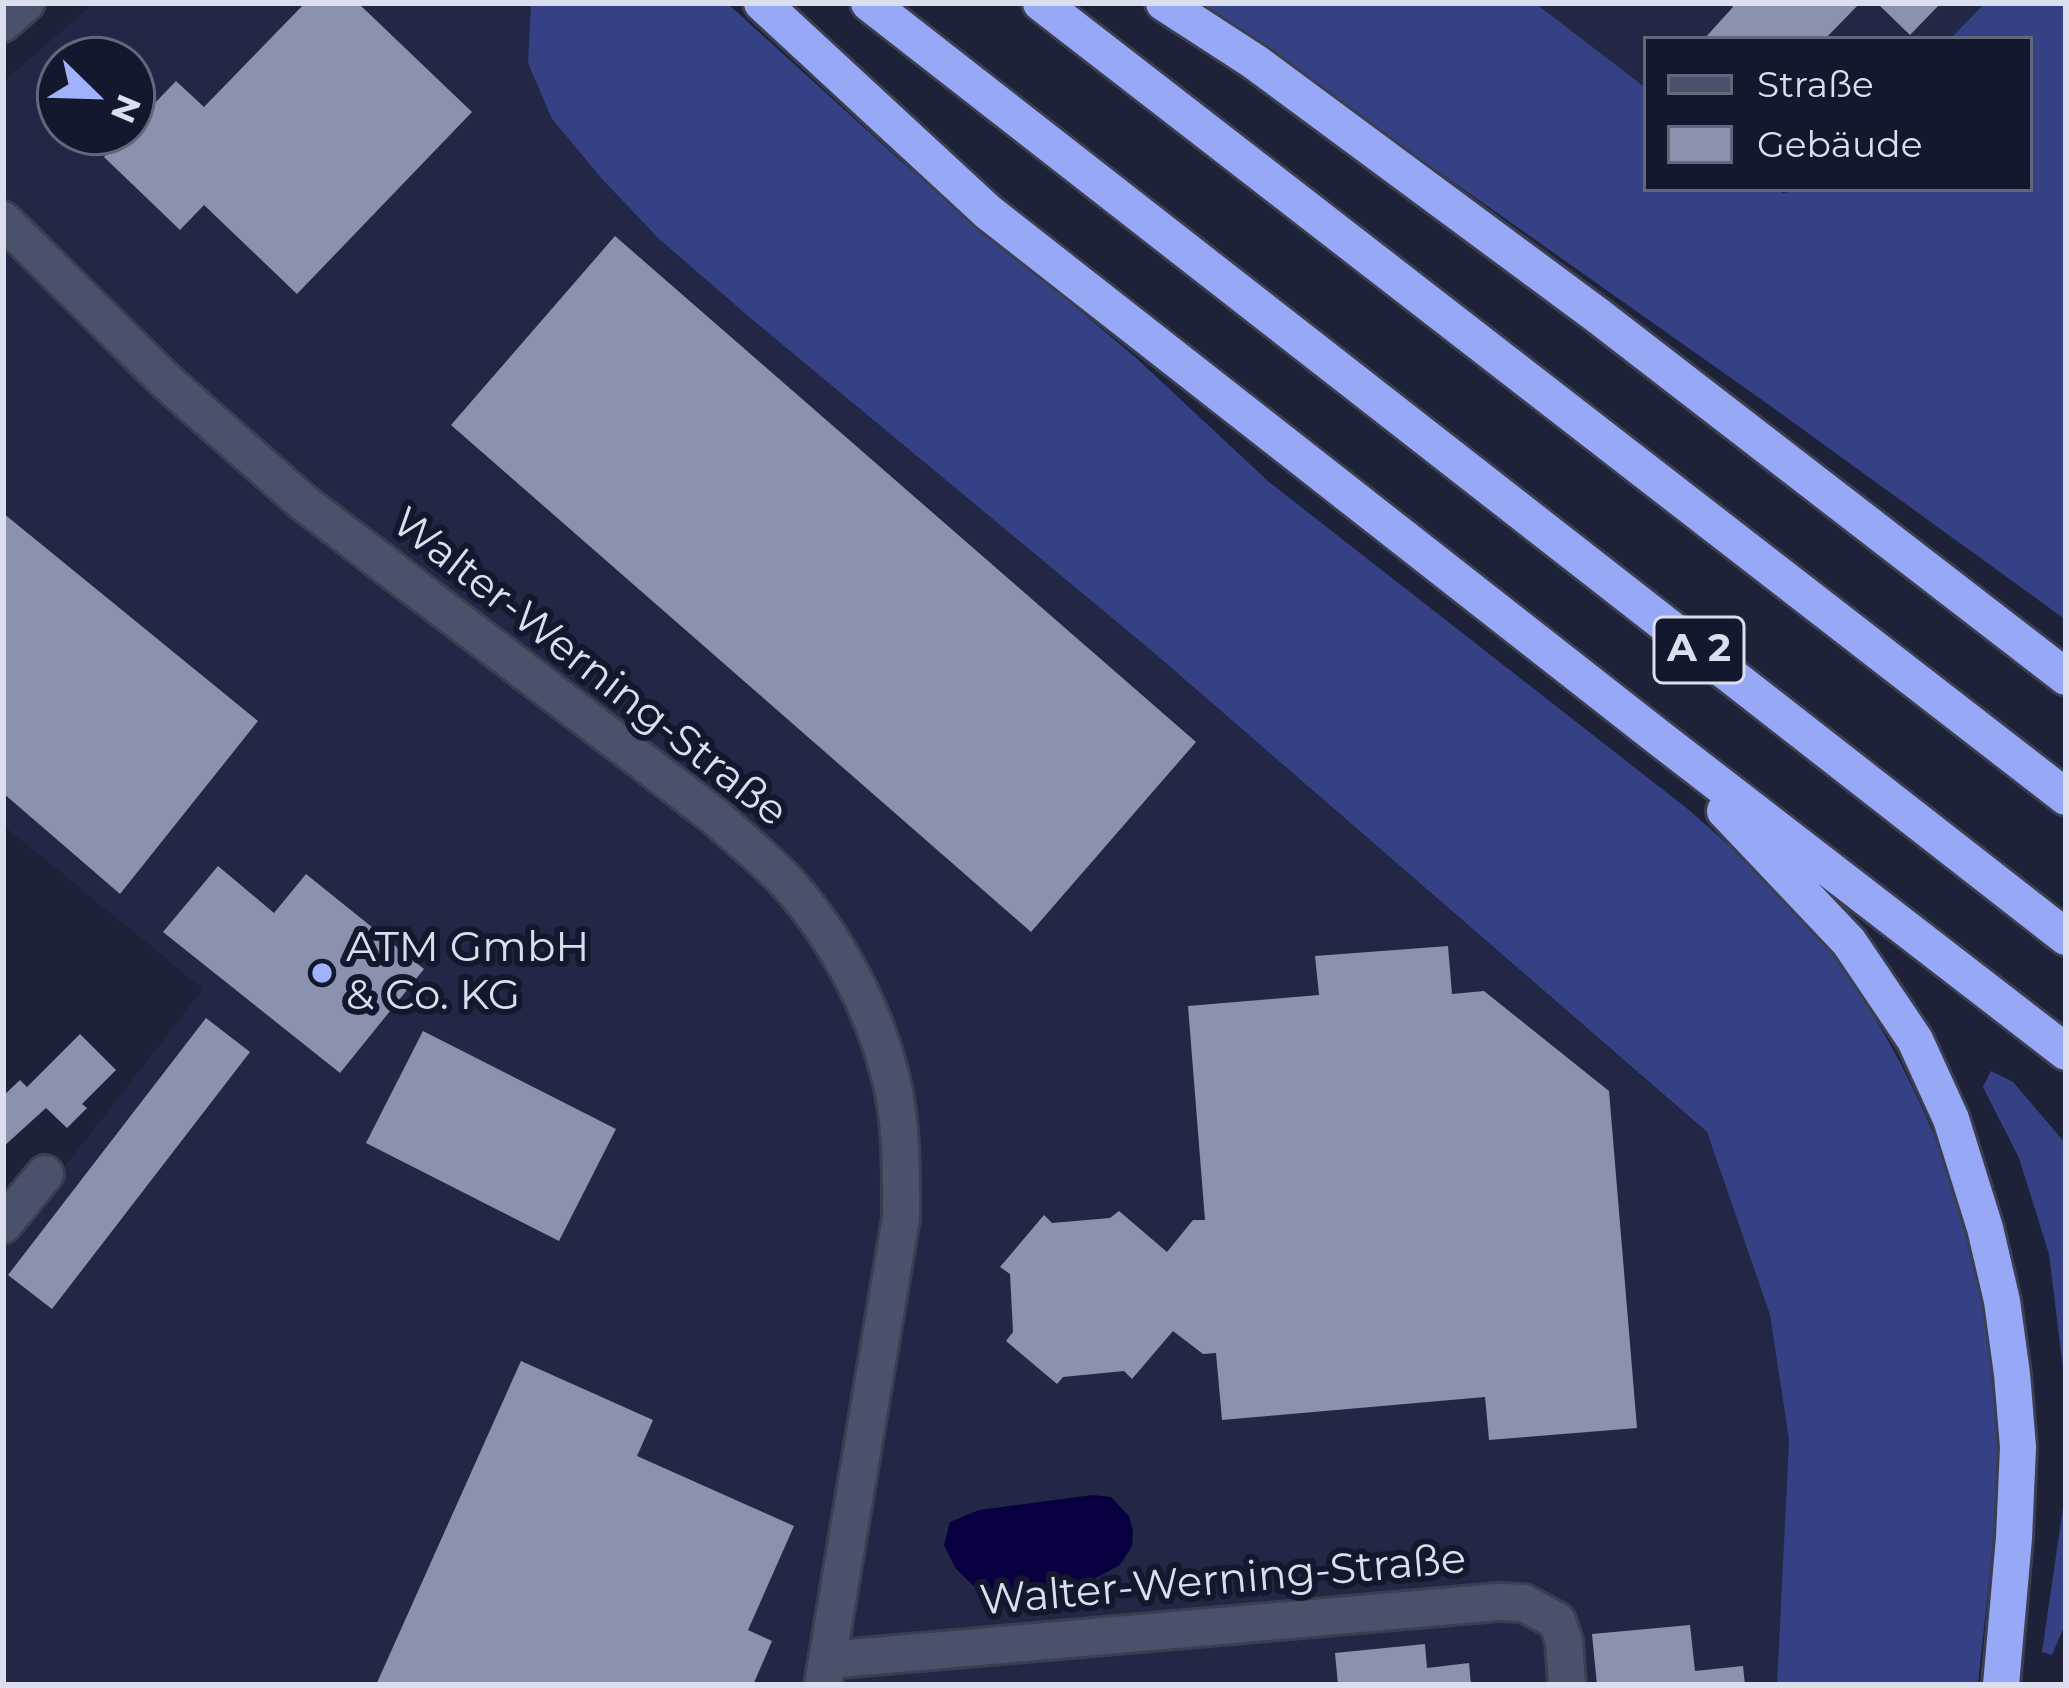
<!DOCTYPE html>
<meta charset="utf-8">
<style>
body{margin:0}
#map{position:relative;width:2069px;height:1688px;overflow:hidden;background:#1d2238;font-family:Montserrat,sans-serif}
canvas{display:block}
.frame{position:absolute;inset:0;border:6px solid #dadeed;pointer-events:none}
.legend{position:absolute;left:1643px;top:36px;width:390px;height:156px;box-sizing:border-box;background:#14182e;border:3px solid #63677a;margin:0;padding:15px 21px;list-style:none;font-size:36px;color:#dadeed}
.legend li{display:flex;align-items:center;gap:24px;height:60px}
.legend b{width:60px;border:3px solid #63677a}
.north{position:absolute;left:36px;top:36px;width:120px;height:120px;box-sizing:border-box;background:#14182e;border:3px solid #63677a;border-radius:50%;rotate:113deg;font-size:33px;font-weight:700;line-height:48px;text-align:center;color:#dadeed}
.north::after{content:'';display:block;margin:auto;width:42px;height:54px;background:#a1b2fd;clip-path:polygon(50% 0,100% 100%,50% 72%,0 100%)}
</style>
<div id="map">
<canvas width="2069" height="1688"></canvas>
<div class="frame"></div>
<ul class="legend">
<li><b style="height:15px;background:#4a516a"></b>Straße</li>
<li><b style="height:33px;background:#8b92ae"></b>Gebäude</li>
</ul>
<div class="north">N</div>
</div>
<script>
const g = document.querySelector('canvas').getContext('2d');
g.lineJoin = 'round';
function fillPath(path, color) { g.fillStyle = color; g.fill(path, 'evenodd'); }
function strokePath(path, color, width, dash) { g.strokeStyle = color; g.lineWidth = width; g.lineCap = dash ? 'butt' : 'round'; g.setLineDash(dash || []); g.stroke(path); }
function drawText(font, color, halo, rows, align = 'center') {
  g.font = font + ' Montserrat,sans-serif'; g.lineWidth = 12; g.setLineDash([]); g.textBaseline = 'middle'; g.strokeStyle = halo; g.fillStyle = color; for (const [text, x, y, turn = 0] of rows) {
    g.save(); g.translate(x, y); g.rotate((+turn || 0) * Math.PI / 180); g.textAlign = isNaN(turn) ? turn : align; if (halo) g.strokeText(text, 0, 0); g.fillText(text, 0, 0); g.restore();
  }
}
fillPath(new Path2D(`
 M94 3H531L528 63 552 119 603 180 658 238 748 316 1152 651 1707 1133 1770 1315 1789 1440 1777 1685H3V1246L203 989 3 825V82ZM60 60H132V132H60Z
 M1535 3H1985L1950 39H1646V88Z`), '#212744');
fillPath(new Path2D(`
 M531 3H727L903 163 1134 356 1269 482 1689 810C1746 860 1804 912 1847 975 1936 1104 1988 1254 1996 1411 2001 1502 1987 1594 1978 1685H1777L1789 1440 1770 1315 1707 1132 1152 651 748 316 658 238 603 180 552 119 528 63Z
 M1200 3H1535L1646 88V189H1777L1783 193 1804 189H2030V39H1950L1985 3H2066V620L1772 407Z
 M1991 1071 2013 1082 2066 1144V1393L2049 1254 2019 1158 1983 1087Z
 M2066 1487V1622L2052 1655 2042 1652Z`), '#364085');
fillPath(new Path2D(`
 M1093 1495 1111 1497 1129 1516 1133 1531 1132 1546 1120 1565 1090 1581 998 1596 974 1586 956 1569 944 1545 950 1522 979 1510Z`), '#080040');
fillPath(new Path2D(`
 M305 3H358L472 112 297 294 204 205 180 230 104 157 127 132H132V127L176 81 204 107Z
 M1729 3H1860L1825 39H1704L1733 7Z
 M1877 3H1941L1910 35Z
 M615 236 1196 742 1031 932 451 425Z
 M3 513 258 721 120 894 3 793Z
 M218 866 274 913 306 874 424 969 340 1073 163 932Z
 M1448 946 1452 994 1484 991 1609 1091 1637 1428 1489 1440 1485 1397 1222 1420 1216 1353 1203 1354 1173 1331 1132 1379 1124 1371 1063 1377 1057 1384 1006 1341 1013 1332 1010 1274 1000 1267 1044 1215 1052 1223 1110 1218 1119 1211 1167 1252 1193 1220H1205L1188 1006 1319 995 1315 956Z
 M206 1018 250 1052 52 1309 8 1275Z
 M423 1031 616 1129 559 1241 366 1143Z
 M80 1034 116 1070 82 1104 87 1108 67 1128 46 1108 3 1147V1096L20 1080 27 1087Z
 M521 1361 653 1420 637 1456 794 1526 748 1630 772 1641 753 1685H376Z
 M1690 1625 1695 1671 1743 1666 1745 1685H1597L1592 1634Z
 M1425 1644 1427 1668 1469 1663 1471 1685H1338L1335 1653Z`), '#8b92ae');
const minor = new Path2D(`
 M3 23 26 3
 M3 220 167 382 304 503 713 815C736 835 760 855 782 877 833 931 874 1007 891 1079 902 1124 901 1172 901 1218L823 1685
 M3 1225 45 1174
 M828 1660 1498 1602 1524 1603 1557 1621 1564 1641 1567 1685`);
const highway = new Path2D(`
 M762 3 988 212 1658 737 2066 1052
 M869 3 2066 937
 M1041 3 2066 797
 M1164 3 1255 62 1597 315 2066 677
 M1725 811 1849 942 1915 1040 1951 1119 1985 1228 2002 1301 2012 1374 2018 1447 2014 1538 2001 1685`);
strokePath(minor, '#3a3e50', 42);
strokePath(highway, '#3a3e50', 42);
strokePath(minor, '#4a516a', 36);
strokePath(highway, '#97a9f6', 36);
for (const [x, y, r, color] of [
 [322,973,12,"#a1b2fd"]
]) { const dot = new Path2D(); dot.arc(x, y, r, 0, 2 * Math.PI); g.fillStyle = color; g.fill(dot); strokePath(dot, '#14182e', 4.5); }
for (const [x, y, w] of [
 [1699,650,90]
]) { const box = new Path2D(); box.roundRect(x - w / 2, y - 33, w, 66, 9); g.fillStyle = '#14182e'; g.fill(box); strokePath(box, '#dadeed', 3); }
drawText('bold 39px', '#dadeed', null, [
 ["A 2",1699,650]
]);
drawText('42px', '#dadeed', '#14182e', [
 ["Walter-Werning-Straße",589,668,38],
 ["Walter-Werning-Straße",1223,1581,-5]
]);
drawText('42px', '#dadeed', '#14182e', [
 ["ATM GmbH",346,949],
 ["& Co. KG",346,997]
], 'left');
</script>
